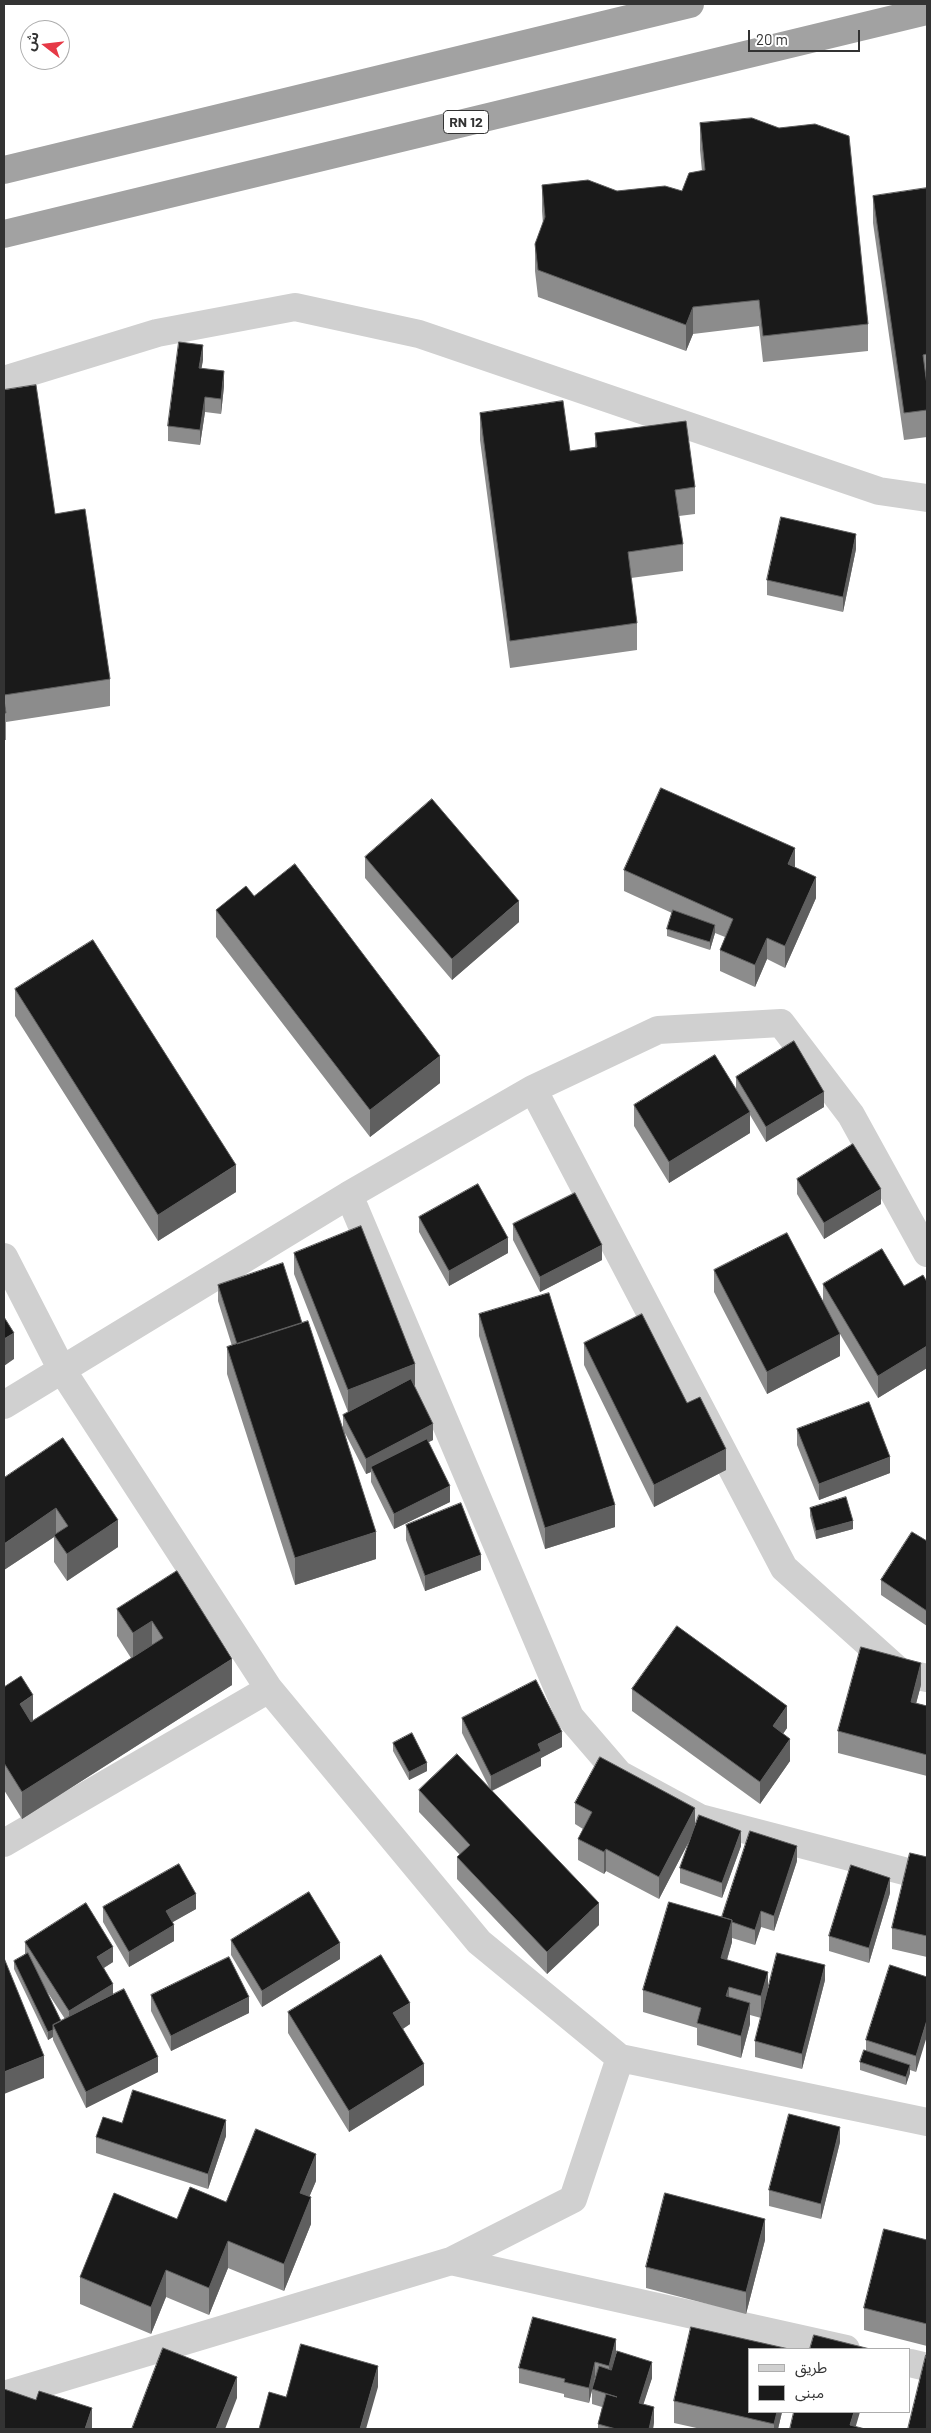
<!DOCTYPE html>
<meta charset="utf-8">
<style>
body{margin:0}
#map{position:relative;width:931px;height:2433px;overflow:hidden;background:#fff;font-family:Barlow,"Noto Sans Arabic",sans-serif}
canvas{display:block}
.frame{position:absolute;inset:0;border:5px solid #333;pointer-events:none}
.legend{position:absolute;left:748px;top:2348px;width:162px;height:65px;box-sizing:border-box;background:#fff;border:1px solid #adadad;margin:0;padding:6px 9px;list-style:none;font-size:15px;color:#333}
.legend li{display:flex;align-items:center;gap:10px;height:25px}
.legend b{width:25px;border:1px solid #adadad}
.north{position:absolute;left:20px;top:20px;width:50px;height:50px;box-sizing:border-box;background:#fff;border:1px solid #adadad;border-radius:50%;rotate:286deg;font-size:14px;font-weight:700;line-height:20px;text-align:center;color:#333}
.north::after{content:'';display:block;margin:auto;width:18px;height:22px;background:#e63946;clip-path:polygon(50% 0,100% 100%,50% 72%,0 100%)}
.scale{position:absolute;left:748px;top:30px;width:112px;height:22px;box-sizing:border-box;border:2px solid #333;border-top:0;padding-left:6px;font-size:15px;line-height:18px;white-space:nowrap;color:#333;-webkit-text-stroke:4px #fff;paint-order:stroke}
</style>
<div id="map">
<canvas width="931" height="2433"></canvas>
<div class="frame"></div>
<ul class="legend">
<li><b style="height:6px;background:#d0d0d0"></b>طريق</li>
<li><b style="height:14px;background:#1a1a1a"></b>مبنى</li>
</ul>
<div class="north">ش</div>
<div class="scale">20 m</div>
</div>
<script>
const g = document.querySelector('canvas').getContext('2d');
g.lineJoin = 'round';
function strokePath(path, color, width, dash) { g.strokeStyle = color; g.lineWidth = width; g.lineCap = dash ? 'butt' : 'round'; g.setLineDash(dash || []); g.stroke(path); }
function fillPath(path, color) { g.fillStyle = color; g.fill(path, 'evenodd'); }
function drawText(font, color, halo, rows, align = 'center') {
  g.font = font + ' Barlow,sans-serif'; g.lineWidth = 5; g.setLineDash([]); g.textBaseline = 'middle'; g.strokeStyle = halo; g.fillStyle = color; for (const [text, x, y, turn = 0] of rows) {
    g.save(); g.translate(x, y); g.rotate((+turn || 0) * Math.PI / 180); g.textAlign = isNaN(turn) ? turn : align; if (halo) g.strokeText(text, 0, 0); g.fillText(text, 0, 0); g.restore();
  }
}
strokePath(new Path2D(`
 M4 380 157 333 295 307 419 334 879 491 927 498
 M533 1089 784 1568 900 1672 927 1678
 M349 1195 570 1717 619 1774 700 1818 927 1877
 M4 1257 62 1370 269 1689 479 1942 620 2058 573 2199 451 2261 4 2395
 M4 1405 349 1195 533 1089 658 1030 781 1023 851 1115 927 1253
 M4 1843 269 1689
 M620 2058 927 2122
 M451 2261 846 2349
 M910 2363 927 2367`), '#d0d0d0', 28);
strokePath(new Path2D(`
 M4 170 690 4
 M4 234 927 11`), '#a2a2a2', 28);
fillPath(new Path2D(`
 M700 123 868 324V351L763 362 759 326 693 334 686 351 538 297 535 271V244L543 224 542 211V185L617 191H682L702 171 700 150Z
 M927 188V437L904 440 873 223V196Z
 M203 360 201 368 224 386 221 414 205 412 200 445 168 441V426Z
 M4 390 55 514 110 679V706L6 722V740H4Z
 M480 413 570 451 595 448V433L695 487V514L679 516 683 544V571L631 578 637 623V650L510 668 480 440Z
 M856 549 843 612 767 595V580Z
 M365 857 519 922 452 980 365 878Z
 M795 867 816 898 785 968 767 959 755 987 720 971V950L725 937 715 933 710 950 667 936V929L672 913 624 891V870Z
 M216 910 440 1083 370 1137 216 937Z
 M15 989 236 1192 158 1241 15 1016Z
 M736 1077 824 1107 766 1142 750 1115V1133L669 1183 634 1126V1105L736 1089Z
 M927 1116V1141L926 1138V1117Z
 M797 1179 881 1204 824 1239 797 1194Z
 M419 1217 508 1253 449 1286 419 1232Z
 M513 1224 602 1260 540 1292 513 1240Z
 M294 1253 415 1385 414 1386 433 1440 428 1442 450 1502 394 1529 371 1482V1472L366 1474 345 1433 376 1559 295 1585 227 1374V1347L232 1346 218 1301V1285L302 1323 343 1428V1415L348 1412 294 1274Z
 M714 1270 823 1301V1284L904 1286 927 1282V1368L878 1398 840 1334V1356L767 1394 714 1292Z
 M479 1314 615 1527 545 1549 479 1336Z
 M584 1343 687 1403 726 1470 654 1507 584 1365Z
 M797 1429 890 1473 819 1500 797 1445Z
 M63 1438 118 1547 67 1581 54 1562V1537L4 1570Z
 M810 1508 853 1529 816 1539 810 1516Z
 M406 1525 481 1570 425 1591 406 1540Z
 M927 1541V1626L881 1595V1580Z
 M177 1571 232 1685 22 1819 4 1790V1687L33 1720 131 1658 117 1636V1609Z
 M921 1685 916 1703 927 1706V1776L838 1753V1731Z
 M632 1689 787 1728 783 1734 790 1761 760 1804 632 1711Z
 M462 1718 562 1747 541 1758V1766L492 1791 599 1925 547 1974 457 1879V1857L460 1855 419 1812V1790L490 1789 462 1733Z
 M393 1743 427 1771 409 1780 393 1751Z
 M575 1803 695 1825 741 1846 722 1898 680 1883V1868L690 1839 659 1899 606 1871 604 1874 578 1860V1839L583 1829 575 1824Z
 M927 1857V1957L892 1949V1928Z
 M797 1861 774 1931 761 1927 755 1945 732 1938V1942L727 1960 768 1988 825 1980 802 2069 755 2057V2041L761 2018 750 2015V2024L741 2058 697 2045V2028L643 2012V1990L722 1917Z
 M890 1893 869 1963 829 1951V1936Z
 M103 1907 196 1909 172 1922 174 1941 129 1967 103 1922Z
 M231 1940 340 1959 262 2007 231 1955Z
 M25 1942 113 1962 104 1968 113 1995 158 2072 86 2108 53 2040V2037L48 2040 14 1969V1961L25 1955ZM46 1990 65 2019 61 2021Z
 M927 1977 916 2072 910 2070V2073L906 2085 860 2070V2062L866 2051V2040Z
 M151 1995 249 2013 171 2051 151 2011Z
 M288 2012 410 2024 403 2029 424 2085 349 2132 288 2033Z
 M122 2123 226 2136 208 2189 96 2153V2137Z
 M840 2142 821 2219 769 2206V2190Z
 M316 2181 309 2197 311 2224 284 2291 228 2268 209 2315 166 2297 151 2334 80 2304V2277L177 2219 226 2202Z
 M765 2240 746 2314 646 2288V2267Z
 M927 2240V2346L864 2330V2308Z
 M616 2354 612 2366 652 2378 643 2404 654 2422 653 2429H598V2424L602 2407 592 2404V2389L596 2378 595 2377 589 2403 564 2397V2394L519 2383V2368Z
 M674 2401 782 2412 778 2429H701L674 2423Z`), '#8c8c8c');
fillPath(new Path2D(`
 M693 307V334L686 351V325Z
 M203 345V360L199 383V368Z
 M224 371V386L221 414V399Z
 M205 397V412L200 445V430Z
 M856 534V549L843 612V597Z
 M795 848V870L788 864Z
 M816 877V898L785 968V946Z
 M519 901V922L452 980V959Z
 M715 925V933L710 950V942Z
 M767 938V959L755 987V965Z
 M440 1056V1083L370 1137V1110Z
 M824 1092V1107L766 1142V1127Z
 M750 1112V1133L669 1183V1162Z
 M236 1165V1192L158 1241V1215Z
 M881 1189V1204L824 1239V1223Z
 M508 1238V1253L449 1286V1271Z
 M602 1245V1260L540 1292V1277Z
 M14 1333V1359L4 1366V1339Z
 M840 1334V1356L767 1394V1372Z
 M927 1346V1368L878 1398V1376Z
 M415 1364V1385L348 1412V1390Z
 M433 1424V1440L373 1471 371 1467V1472L366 1474V1459Z
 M726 1449V1470L654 1507V1485Z
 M890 1457V1473L819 1500V1484Z
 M450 1486V1502L394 1529V1514Z
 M615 1505V1527L545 1549V1528Z
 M56 1508V1535H54V1537L4 1570V1544Z
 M118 1520V1547L67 1581V1554Z
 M853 1521V1529L816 1539V1531Z
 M376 1532V1559L295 1585V1558Z
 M481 1555V1570L425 1591V1576Z
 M152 1621V1648L133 1660V1633Z
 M232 1659V1685L22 1819V1792Z
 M921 1663V1685L911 1723V1702Z
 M33 1695V1722L20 1731V1704Z
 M787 1706V1728L773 1748V1726Z
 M562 1732V1747L541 1758V1766L491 1791V1776L538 1744Z
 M790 1739V1761L760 1804V1782Z
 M427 1763V1771L409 1780V1772Z
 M695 1808V1830L659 1899V1877Z
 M741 1831V1846L722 1898V1883Z
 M797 1846V1861L774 1931V1916Z
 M606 1849V1871L604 1874V1852Z
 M890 1878V1893L869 1963V1948Z
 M196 1894V1909L166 1926V1911Z
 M599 1903V1925L547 1974V1952Z
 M761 1911V1927L755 1945V1930Z
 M732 1920V1942L721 1980V1958Z
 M174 1925V1941L129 1967V1952Z
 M340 1943V1959L262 2007V1991Z
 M113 1947V1962L97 1972V1957Z
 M825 1965V1980L802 2069V2054Z
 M768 1972V1994L761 2018V1996Z
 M113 1984V1999L69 2026V2011Z
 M729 1987V2008L726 1996Z
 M249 1997V2013L171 2051V2036Z
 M410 2003V2024L393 2035V2013Z
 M750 2003V2024L741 2058V2036Z
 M927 2020V2036L916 2072V2056Z
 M53 2030V2037L48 2040V2032Z
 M44 2056V2078L4 2094V2072Z
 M158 2057V2072L86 2108V2092Z
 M424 2064V2085L349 2132V2111Z
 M910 2065V2073L906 2085V2077Z
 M226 2120V2136L208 2189V2174Z
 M840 2127V2142L821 2219V2204Z
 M316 2154V2181L300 2219V2193Z
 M311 2197V2224L284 2291V2264Z
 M765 2219V2240L746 2314V2292Z
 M228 2241V2268L209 2315V2288Z
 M166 2270V2297L151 2334V2307Z
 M616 2339V2354L609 2381V2366Z
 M595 2362V2377L589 2403V2388Z
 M652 2362V2378L639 2418V2403Z
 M378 2366V2387L366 2429H360Z
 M237 2377V2398L225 2429H216Z
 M654 2407V2422L653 2429H649Z
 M92 2408V2429H85Z
 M777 2412H782L778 2429H774V2424Z
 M854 2412H860L855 2429 850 2425Z`), '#5f5f5f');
const building = new Path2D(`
 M752 118 779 128 815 124 849 136 868 324 763 336 759 300 693 307 686 325 538 270 535 244 545 217 542 185 588 180 617 191 665 186 682 191 689 173 705 170 700 123Z
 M927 188V354L923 355 927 385V410L904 413 873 196Z
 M179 342 203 345 199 368 224 371 221 399 205 397 200 430 168 426Z
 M36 385 55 514 85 509 110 679 4 695V390Z
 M563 401 570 451 597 447 595 433 686 421 695 487 675 490 683 544 628 552 637 623 510 641 480 413Z
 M781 517 856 534 843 597 767 580Z
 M4 700 6 713H4Z
 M661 788 795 848 788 864 816 877 785 946 767 938 755 965 720 950 733 919 624 870Z
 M432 799 519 901 452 959 365 857Z
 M295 864 440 1056 370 1110 216 910 246 886 254 896Z
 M673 910 715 925 710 942 667 929Z
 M93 940 236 1165 158 1215 15 989Z
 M794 1041 824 1092 766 1127 736 1077Z
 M715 1055 750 1112 669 1162 634 1105Z
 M853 1144 881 1189 824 1223 797 1179Z
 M478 1184 508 1238 449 1271 419 1217Z
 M575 1193 602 1245 540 1277 513 1224Z
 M361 1226 415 1364 348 1390 294 1253Z
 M787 1233 840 1334 767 1372 714 1270Z
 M882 1249 904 1286 923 1275 927 1282V1346L878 1376 823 1284Z
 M283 1263 302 1323 237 1344 218 1285Z
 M549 1293 615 1505 545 1528 479 1314Z
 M642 1314 687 1403 700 1397 726 1449 654 1485 584 1343Z
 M4 1317 14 1333 4 1339Z
 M308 1321 376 1532 295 1558 227 1347Z
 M411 1379 433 1424 366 1459 343 1415Z
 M869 1402 890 1457 819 1484 797 1429Z
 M63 1438 118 1520 67 1554 54 1535 68 1526 56 1508 4 1544V1478Z
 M427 1439 450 1486 394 1514 371 1467Z
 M846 1497 853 1521 816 1531 810 1508Z
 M461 1503 481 1555 425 1576 406 1525Z
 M912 1532 927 1541V1611L881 1580Z
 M177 1571 232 1659 22 1792 4 1763V1687L21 1676 33 1695 20 1704 31 1722 163 1638 152 1621 133 1633 117 1609Z
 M677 1626 787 1706 773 1726 790 1739 760 1782 632 1689Z
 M861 1647 921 1663 911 1702 927 1706V1755L838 1731Z
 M536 1680 562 1732 538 1744 541 1751 491 1776 462 1718Z
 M412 1733 427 1763 409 1772 393 1743Z
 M457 1754 599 1903 547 1952 457 1857 470 1845 419 1790Z
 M600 1757 695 1808 659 1877 606 1849 604 1852 578 1839 592 1812 575 1803Z
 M699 1815 741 1831 722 1883 680 1868Z
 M750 1831 797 1846 774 1916 761 1911 755 1930 732 1922V1920L722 1917Z
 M910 1853 927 1857V1936L892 1928Z
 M179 1864 196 1894 166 1911 174 1925 129 1952 103 1907Z
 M851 1865 890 1878 869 1948 829 1936Z
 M309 1892 340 1943 262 1991 231 1940Z
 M669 1902 732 1920 721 1958 768 1972 761 1996 729 1987 726 1996 750 2003 741 2036 697 2023 701 2008 643 1990Z
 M86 1903 113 1947 97 1957 113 1984 69 2011 25 1942Z
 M28 1953 61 2021 53 2025V2030L48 2032 14 1961Z
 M777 1953 825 1965 802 2054 755 2041Z
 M381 1955 410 2003 393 2013 424 2064 349 2111 288 2012Z
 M229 1957 249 1997 171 2036 151 1995Z
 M4 1958 44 2056 4 2072Z
 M890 1965 927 1977V2020L916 2056 866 2040Z
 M124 1989 158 2057 86 2092 53 2025Z
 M864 2050 910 2065 906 2077 860 2062Z
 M133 2090 226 2120 208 2174 96 2137 103 2117 122 2123Z
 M789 2114 840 2127 821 2204 769 2190Z
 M256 2129 316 2154 300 2193 311 2197 284 2264 228 2241 209 2288 166 2270 151 2307 80 2277 114 2193 177 2219 190 2187 226 2202Z
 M665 2193 765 2219 746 2292 646 2267Z
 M884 2229 927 2240V2324L864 2308Z
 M533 2317 616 2339 609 2366 595 2362 589 2388 564 2382 565 2379 519 2368Z
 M691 2327 789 2349H750V2412H777L774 2424 674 2401Z
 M814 2335 870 2349H810Z
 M301 2344 378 2366 360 2429H259L269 2392 286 2397Z
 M163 2348 237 2377 216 2429H132Z
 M617 2351 652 2362 639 2403 654 2407 649 2429H616L598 2424 606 2394 617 2397 592 2389 599 2366 611 2370Z
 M926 2355H927V2429H908Z
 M4 2389 36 2400 39 2391 92 2408 85 2429H4Z
 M794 2412H854L850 2425 865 2429H790Z`);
fillPath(building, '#1a1a1a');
strokePath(building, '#5f5f5f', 1);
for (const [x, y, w] of [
 [466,122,45]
]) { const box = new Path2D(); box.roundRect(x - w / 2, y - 11.5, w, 23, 4); g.fillStyle = '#fff'; g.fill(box); strokePath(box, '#333', 1); }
drawText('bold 14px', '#333', null, [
 ["RN 12",466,122]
]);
</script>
